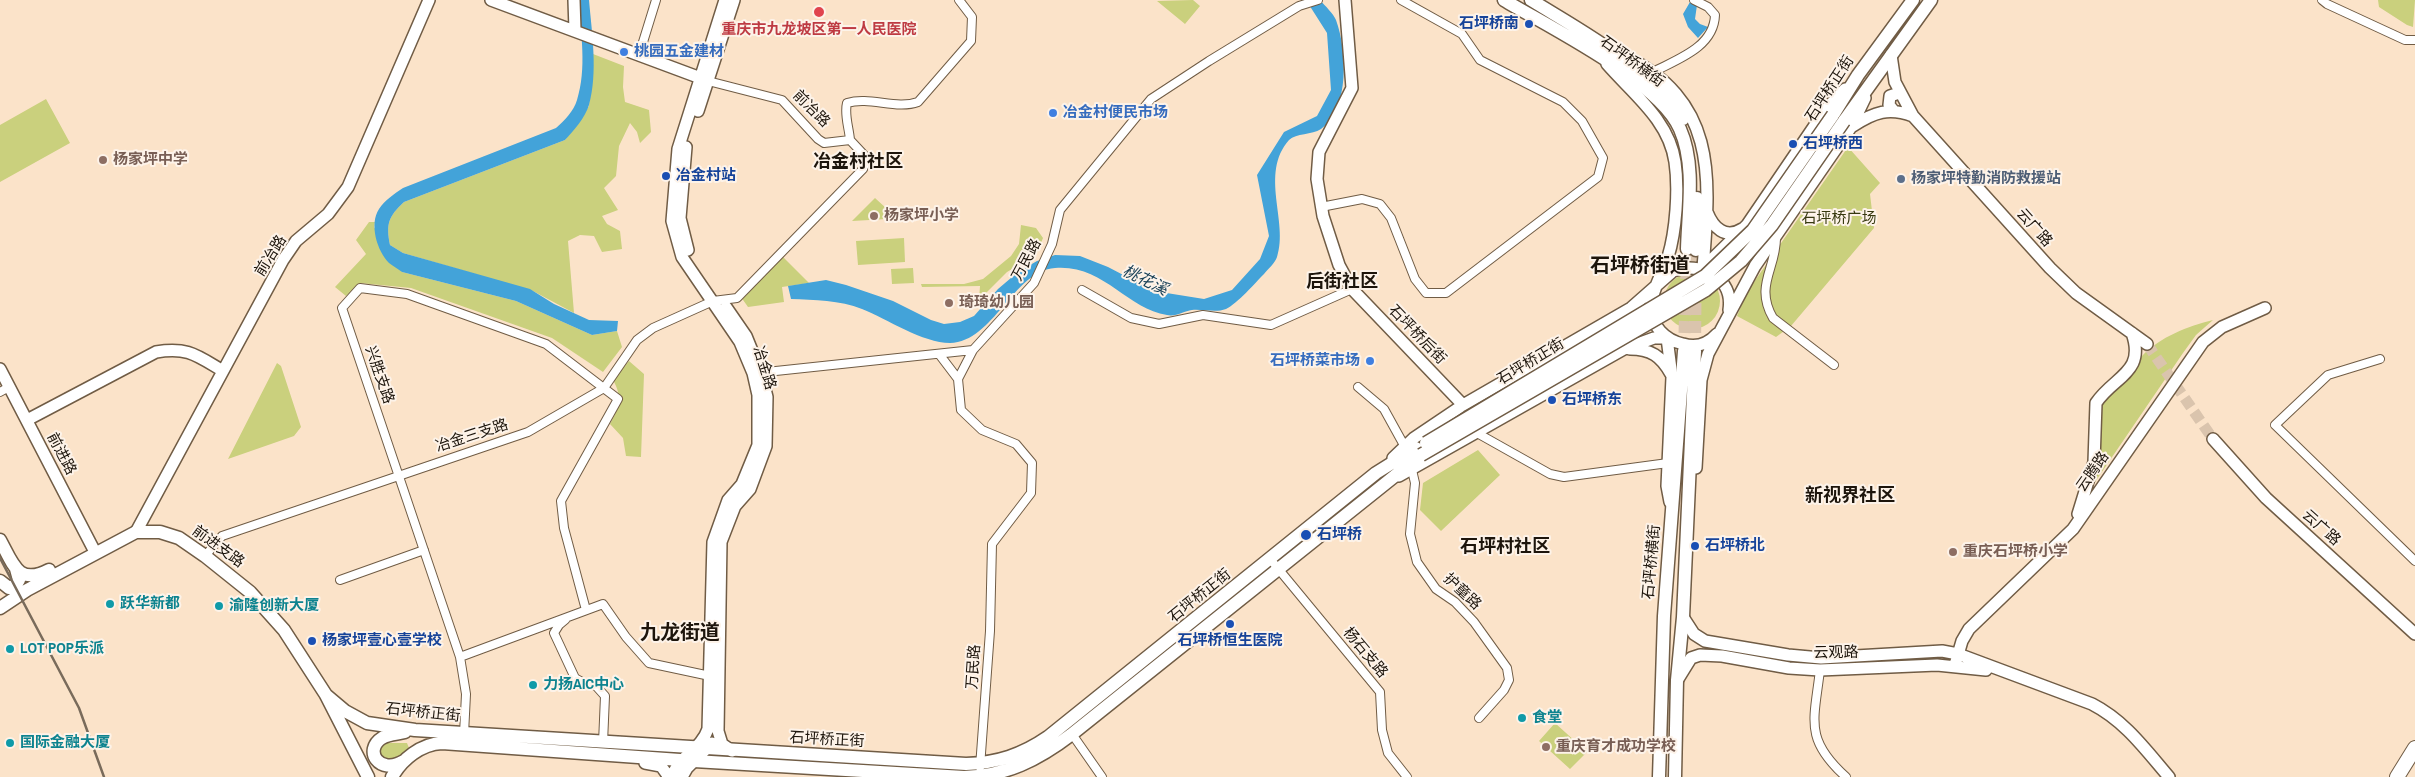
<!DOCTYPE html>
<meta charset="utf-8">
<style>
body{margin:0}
canvas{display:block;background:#fbe3c9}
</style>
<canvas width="2415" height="777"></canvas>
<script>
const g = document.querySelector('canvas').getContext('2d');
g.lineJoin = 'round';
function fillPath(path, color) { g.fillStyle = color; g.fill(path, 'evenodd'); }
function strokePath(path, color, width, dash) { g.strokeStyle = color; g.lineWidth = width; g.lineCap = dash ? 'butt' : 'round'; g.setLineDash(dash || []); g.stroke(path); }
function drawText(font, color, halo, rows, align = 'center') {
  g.font = font + ' "Archivo Narrow","Noto Sans SC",sans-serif'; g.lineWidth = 4; g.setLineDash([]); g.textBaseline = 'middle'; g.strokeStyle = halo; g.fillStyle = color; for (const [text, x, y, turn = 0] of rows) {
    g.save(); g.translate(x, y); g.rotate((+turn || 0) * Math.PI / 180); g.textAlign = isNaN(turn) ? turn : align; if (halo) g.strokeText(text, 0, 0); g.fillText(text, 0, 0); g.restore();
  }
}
fillPath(new Path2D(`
 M1193 0 1200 6 1185 24 1157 1Z
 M2378 0H2415L2413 27 2407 25 2379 7Z
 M593 54 624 66 623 87 625 102 649 110 651 132 640 143 637 132 630 123 619 146 616 176 604 188 618 210 602 216 607 224 620 231 622 249 602 252 594 236 580 235 568 241 574 313 533 291 403 253 390 245C386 224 388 217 404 202L565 140 589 106Z
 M46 99 70 143 0 182V125Z
 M1848 147 1880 183 1870 194 1874 228 1791 326 1776 337 1737 316 1747 292Z
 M875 198 887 209V219L852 221Z
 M369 222H375L374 227 402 272 516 301 592 335 617 331 622 347 603 372 552 338 411 288 360 283 346 296 335 287 366 254 356 240Z
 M1021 225 1036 228 1043 238 1036 255 1007 272 979 300 980 286 922 287 921 284H964L983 279 1011 256 1019 244Z
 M904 238 905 262 858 265 856 241Z
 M782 256 809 283 782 287 784 302 748 307 741 297Z
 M913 268 914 283 892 284 891 269Z
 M1664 301a28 28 0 1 1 56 0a28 28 0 1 1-56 0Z
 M2213 320 2196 335 2183 353 2093 485 2097 459 2100 406C2109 393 2121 383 2132 372 2136 368 2137 360 2142 356 2160 337 2188 326 2213 320Z
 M629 361 644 374 641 457 626 456 623 438 610 424C619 407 623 398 613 380Z
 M277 363 281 366 301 427 294 436 228 459Z
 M1478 450 1500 475 1441 531 1420 510 1423 483Z
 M1555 723 1587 752 1570 769 1539 741Z
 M387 743H407L409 748 390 764 377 753 378 749Z`), '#cad07d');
fillPath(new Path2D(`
 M578 0H589C592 34 598 72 589 105 585 118 574 130 565 140L404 202C388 217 386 224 390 245L403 253 530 289 554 304 589 320 618 321 617 331 592 335 516 301 402 272C398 269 393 266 389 263 377 251 369 224 379 209 385 200 394 194 403 188L556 128C564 121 574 111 577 100 587 69 581 32 578 0Z
 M1306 0H1320C1325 6 1333 13 1336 20 1347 50 1350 108 1321 129 1312 135 1296 133 1289 140 1259 174 1289 222 1277 257 1275 263 1268 269 1264 274 1255 283 1238 303 1226 309 1216 313 1203 309 1192 310 1184 311 1176 317 1167 315 1127 309 1103 264 1055 268 1013 271 994 342 950 343 923 343 887 319 862 309 840 300 814 300 791 299L788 286 826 280 846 285 893 301 931 320 944 324 960 322 974 316 998 289 1018 272 1037 261 1055 255 1080 256 1108 267 1154 291 1204 299 1232 290 1260 259 1269 236 1257 175 1284 132 1317 116 1331 90 1327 33Z
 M1690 2 1697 5 1695 19 1700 24 1708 27 1698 38 1688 27 1683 14Z`), '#43a3d9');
strokePath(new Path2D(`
 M2147 344 2213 439`), '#dac4ad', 11, [11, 5.5]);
strokePath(new Path2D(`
 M1684 351 1687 249
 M1695 351 1696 250`), '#dac4ad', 12, [12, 6]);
const street = new Path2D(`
 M2322 0 2327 4 2405 40H2415
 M639 55 656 0
 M1653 72C1678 59 1714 47 1715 15L1708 7 1694 0
 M850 140C849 127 844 115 847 103 870 96 896 110 918 102L971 41 972 17 959 0
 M1321 207 1362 199 1380 204 1391 218 1415 279 1426 293H1446L1598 177 1603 158 1582 121 1563 102 1480 60 1462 34 1401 0
 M1776 236C1777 268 1754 285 1773 318L1834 365
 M1082 290 1131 318 1159 324 1203 315 1271 325 1352 289
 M939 354 958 379
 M2380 359 2328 375 2275 425 2415 561
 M757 373 973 350
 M1358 387 1384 409 1405 447
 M0 392 9 387
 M1477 433 1550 474 1564 477 1668 463
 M1412 470 1415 483 1410 534 1417 562 1436 589 1455 602 1474 622 1507 668 1509 680 1504 690 1479 718
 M205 556 222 536 528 432 604 388 637 340 653 328 713 301 737 298 863 169 866 162 865 156 850 140 824 143 818 139 782 100 708 81
 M1271 560 1380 692 1382 730 1388 753 1407 777
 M340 580 424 550
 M565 620 559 625 554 633 575 678 582 682 596 686 605 696 603 743
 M460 657 603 604 626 637 649 663 710 676
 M1820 670C1814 721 1804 739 1846 777
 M464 734 466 694 460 657 342 308 360 288 407 294 546 344 618 399 561 501 564 528 586 610
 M1072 734 1102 777
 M980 767 990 631 992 544 1031 493 1032 463 1016 444 982 430 961 410 958 379 973 350 1034 283 1052 244 1060 210 1151 99 1209 61 1299 6 1318 0`);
const secondary = new Path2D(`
 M491 0 706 80
 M574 0 575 30
 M1345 0 1352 88 1319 152 1317 179 1323 216 1339 265 1352 289 1463 405
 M1623 55C1719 101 1710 178 1703 268
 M1607 64C1633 94 1669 120 1675 162 1679 189 1676 231 1668 257 1663 272 1651 292 1651 307 1651 326 1665 340 1683 344 1696 348 1708 344 1717 334
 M1893 110 1889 105 1890 96 1899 93
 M698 111 734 0
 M1913 116 2050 268 2076 293 2147 344
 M1853 126C1874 112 1889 107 1913 116L1895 82 1891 55
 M686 147 680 218 688 250
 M1707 212C1713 227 1725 240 1742 229
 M1703 268 1747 225 1826 109 1845 89
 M726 307 746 336 761 373 767 397 766 446 750 489 735 506 721 542 718 731 722 744 732 751
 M1667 338 1672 377 1667 486 1670 502
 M1630 349C1651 349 1661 356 1671 374
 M0 369 95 552
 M27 420 156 352C188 347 196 355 223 371
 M2213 439 2266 498 2415 634
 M1393 458 1414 438 1463 405 1631 308 1673 271C1700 261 1734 277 1729 310
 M1696 468 1701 380 1708 354 1755 266 1851 127 1865 98
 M1399 476 1624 349 1654 338H1667
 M2078 514 2094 462 2096 403C2114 376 2146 373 2132 333
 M136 532 283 260 296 241 328 214 348 187 429 0
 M1683 617 1694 634 1705 641 1788 655 1821 658 1942 651 1958 654 2092 704C2125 721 2145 749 2169 777
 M1955 665 1962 641 1969 629 2073 529 2203 342 2222 327 2265 308
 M1678 679 1691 658 1700 655 1722 656 1789 668 1820 670 1937 665 1986 670
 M645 763 661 766 669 777
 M672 777C678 756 701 750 708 729L713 542 728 500 742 484 758 445V395L753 373 740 342 682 257 672 221 678 149 725 0
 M682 777 687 768 712 743`);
const primary = new Path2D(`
 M1504 0C1549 27 1659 81 1680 129 1696 165 1688 211 1687 249
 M1531 0C1586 34 1644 64 1683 119
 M1833 115 1858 75 1913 0
 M1844 121 1931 0
 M1696 250 1697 198
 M0 540C13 564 18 586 49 570
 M0 581 9 588 16 585 19 580 16 569
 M0 608 27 590 136 532H160L179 538 205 556 250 592 284 630 326 695 368 777
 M326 695 345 711 367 723 415 730 966 764C997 763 1022 755 1048 737L1376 473 1416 448
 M404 761C379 776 363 750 382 738 388 734 397 734 405 732
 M392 777C402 759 421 744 442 743L694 761 964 777C1006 776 1038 760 1072 734L1421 455
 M1659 777 1664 616 1684 351
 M1675 777 1677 680 1683 617 1695 351`);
const highway = new Path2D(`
 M2397 777 2415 748`);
strokePath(street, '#705c45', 10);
strokePath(secondary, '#705c45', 14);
strokePath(primary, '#705c45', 15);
strokePath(highway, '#705c45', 16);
strokePath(street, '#fff', 8);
strokePath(secondary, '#fff', 11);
strokePath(primary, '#fff', 12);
strokePath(highway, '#fff', 14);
strokePath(new Path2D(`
 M0 558 79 708 104 777`), '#796b5b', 2.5);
const primaryBridge = new Path2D(`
 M1426 443 1705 276 1753 230 1833 115
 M1421 455 1706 290 1741 261 1772 225 1844 121`);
strokePath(primaryBridge, '#705c45', 15, []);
strokePath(primaryBridge, '#fff', 12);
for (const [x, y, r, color] of [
 [819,12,6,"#e0444e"],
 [1529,24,5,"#1a4fb4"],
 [624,52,5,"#3f7fe0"],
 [1053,113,5,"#3f7fe0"],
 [1793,144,5,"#1a4fb4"],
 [103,160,5,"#8d6e63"],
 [666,176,5,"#1a4fb4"],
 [1901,179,5,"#5c6f8a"],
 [874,216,5,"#8d6e63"],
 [949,303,5,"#8d6e63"],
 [1370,361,5,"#3f7fe0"],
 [1552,400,5,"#1a4fb4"],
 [1306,535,6,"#1a4fb4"],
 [1695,546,5,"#1a4fb4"],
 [1953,552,5,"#8d6e63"],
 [110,604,5,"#0f9aa8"],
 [219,606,5,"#0f9aa8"],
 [1230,624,5,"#1a4fb4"],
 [312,641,5,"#1a4fb4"],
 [10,649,5,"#0f9aa8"],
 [533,685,5,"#0f9aa8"],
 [1522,718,5,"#0f9aa8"],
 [10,743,5,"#0f9aa8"],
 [1546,747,5,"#8d6e63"]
]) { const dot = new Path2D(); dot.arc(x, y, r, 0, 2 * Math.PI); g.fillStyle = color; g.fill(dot); strokePath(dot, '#fdf3e9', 2); }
drawText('bold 15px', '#164399', '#fdf3e9', [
 ["石坪桥南",1519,24,"right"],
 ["石坪桥西",1803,144],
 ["冶金村站",676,176],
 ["石坪桥东",1562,400],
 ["石坪桥",1317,535],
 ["石坪桥北",1705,546],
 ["杨家坪壹心壹学校",322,641],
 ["石坪桥恒生医院",1230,641,"center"]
], 'left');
drawText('bold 15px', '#be3a42', '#fdf3e9', [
 ["重庆市九龙坡区第一人民医院",819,30]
]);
drawText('bold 15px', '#366cbe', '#fdf3e9', [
 ["桃园五金建材",634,52],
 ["冶金村便民市场",1063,113],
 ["石坪桥菜市场",1360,361,"right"]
], 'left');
drawText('15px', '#1d150c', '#fdf3e9', [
 ["石坪桥横街",1632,62,36],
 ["石坪桥正街",1830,89,-57],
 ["前冶路",811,109,45],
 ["云广路",2034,228,48],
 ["前冶路",271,256,-58],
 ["万民路",1027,260,-62],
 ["石坪桥后街",1417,335,46],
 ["石坪桥正街",1531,362,-31],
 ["冶金路",764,368,73],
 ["兴胜支路",379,375,71],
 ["冶金三支路",472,436,-18],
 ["前进路",61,454,62],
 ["云腾路",2093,472,-55],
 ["云广路",2321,528,42],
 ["前进支路",218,547,36],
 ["石坪桥横街",1652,562,-85],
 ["护童路",1462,592,43],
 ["石坪桥正街",1200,596,-39],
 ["杨石支路",1365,653,50],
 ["云观路",1836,653,-1],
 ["万民路",974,667,-86],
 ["石坪桥正街",423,713,6],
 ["石坪桥正街",827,740,3]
]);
drawText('bold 15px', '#785e54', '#fdf3e9', [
 ["杨家坪中学",113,160],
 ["杨家坪小学",884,216],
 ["琦琦幼儿园",959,303],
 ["重庆石坪桥小学",1963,552],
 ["重庆育才成功学校",1556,747]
], 'left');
drawText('bold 15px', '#4e5e75', '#fdf3e9', [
 ["杨家坪特勤消防救援站",1911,179]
], 'left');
drawText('15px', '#373910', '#fdf3e9', [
 ["石坪桥广场",1839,219]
]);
drawText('bold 15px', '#0d838f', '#fdf3e9', [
 ["跃华新都",120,604],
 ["渝隆创新大厦",229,606],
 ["LOT POP乐派",20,649],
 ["力扬AIC中心",543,685],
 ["食堂",1532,718],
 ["国际金融大厦",20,743]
], 'left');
drawText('italic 16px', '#194158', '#fdf3e9', [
 ["桃花溪",1145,281,26]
]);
drawText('bold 18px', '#1d150c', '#fdf3e9', [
 ["冶金村社区",858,162],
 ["后街社区",1342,282],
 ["新视界社区",1850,496],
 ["石坪村社区",1505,547]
]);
drawText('bold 20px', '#1d150c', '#fdf3e9', [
 ["石坪桥街道",1640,267],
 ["九龙街道",680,634]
]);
</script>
